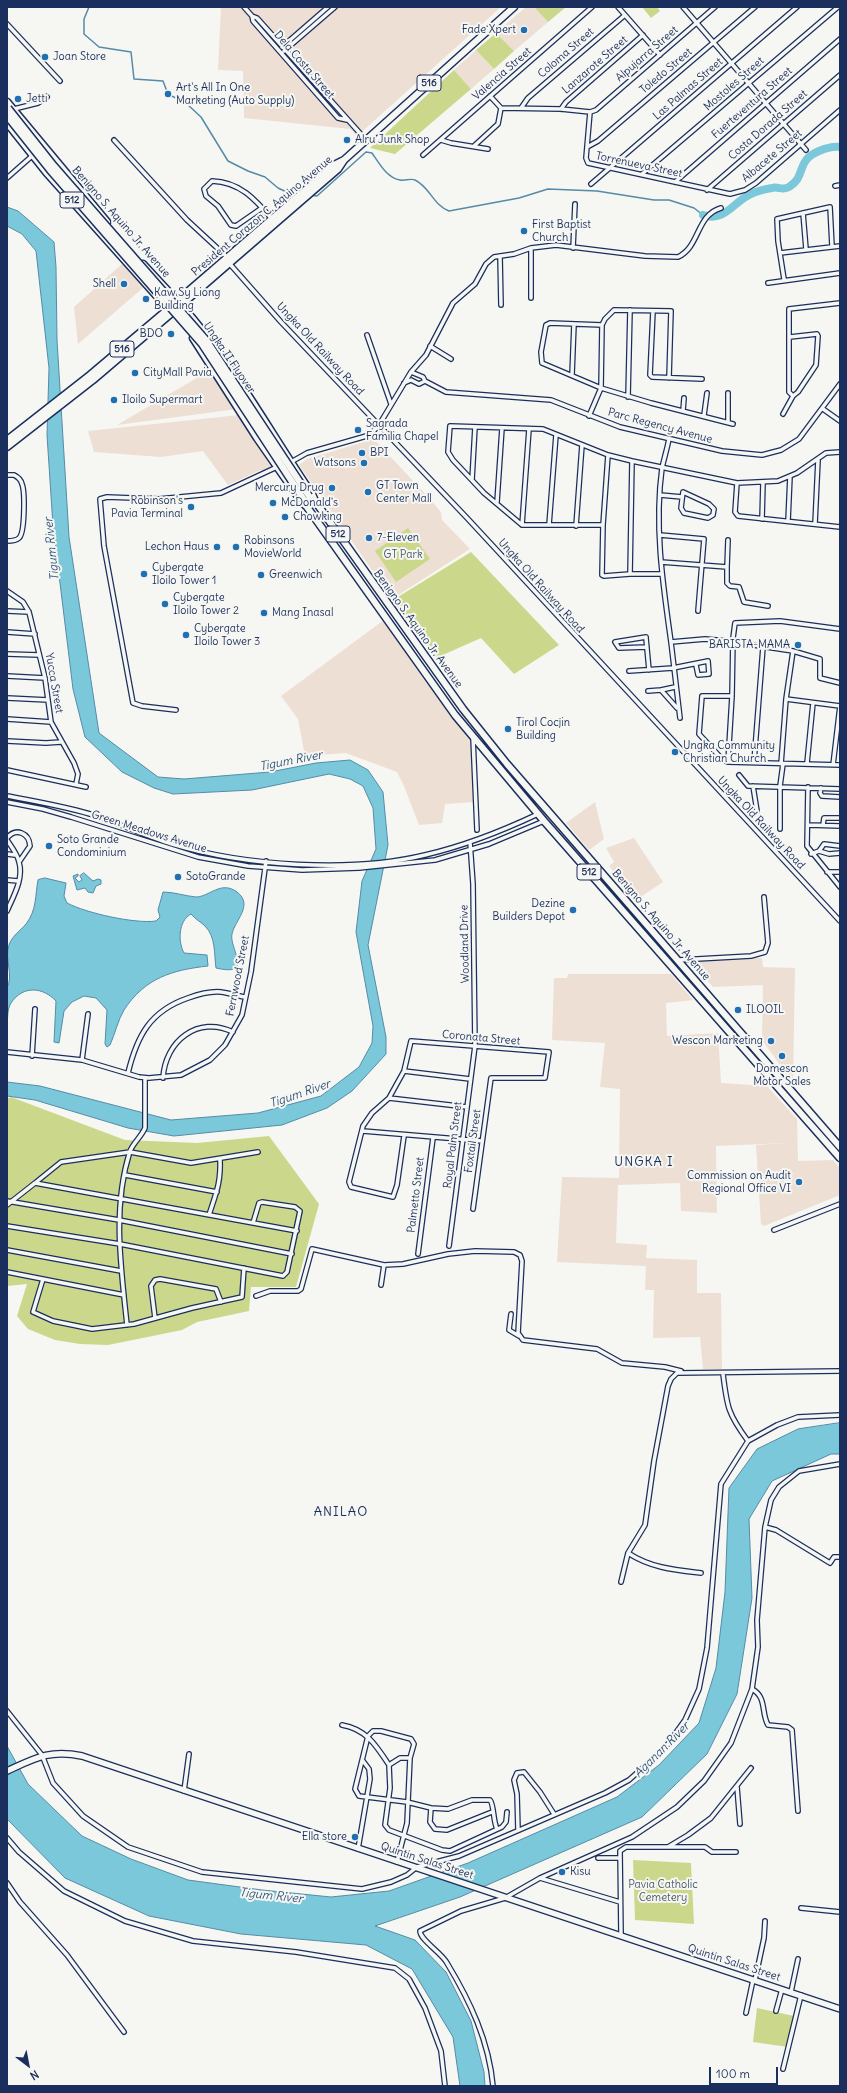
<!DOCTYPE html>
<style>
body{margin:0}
#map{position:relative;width:847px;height:2093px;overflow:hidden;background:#f6f6f2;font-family:Delius,sans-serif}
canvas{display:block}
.frame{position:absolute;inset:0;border:8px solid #1b2f5e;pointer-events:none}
.north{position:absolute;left:8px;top:2045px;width:40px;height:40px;-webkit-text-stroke:3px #f6f6f2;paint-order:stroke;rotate:148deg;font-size:11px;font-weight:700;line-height:16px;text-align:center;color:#1b2f5e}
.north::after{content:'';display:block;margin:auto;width:14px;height:18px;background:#1b2f5e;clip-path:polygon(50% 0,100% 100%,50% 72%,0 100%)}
.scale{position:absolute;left:709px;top:2067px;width:69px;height:18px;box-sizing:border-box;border:2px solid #1b2f5e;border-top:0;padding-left:5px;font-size:12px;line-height:14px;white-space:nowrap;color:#1b2f5e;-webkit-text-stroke:3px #f6f6f2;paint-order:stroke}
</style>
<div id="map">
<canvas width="847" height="2093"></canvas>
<div class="frame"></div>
<div class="north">N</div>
<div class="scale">100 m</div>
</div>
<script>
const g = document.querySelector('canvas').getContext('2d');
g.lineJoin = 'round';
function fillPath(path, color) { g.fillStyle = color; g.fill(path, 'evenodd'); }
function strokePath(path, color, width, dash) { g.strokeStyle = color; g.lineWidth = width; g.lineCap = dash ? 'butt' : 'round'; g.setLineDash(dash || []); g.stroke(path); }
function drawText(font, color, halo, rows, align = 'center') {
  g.font = font + ' Delius,sans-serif'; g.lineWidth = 4; g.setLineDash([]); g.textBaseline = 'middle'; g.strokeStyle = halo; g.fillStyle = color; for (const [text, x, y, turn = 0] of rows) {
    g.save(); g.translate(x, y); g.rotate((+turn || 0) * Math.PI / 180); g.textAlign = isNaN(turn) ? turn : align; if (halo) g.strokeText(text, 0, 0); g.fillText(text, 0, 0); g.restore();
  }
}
fillPath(new Path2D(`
 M221 7H501L357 136 350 129 244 118 243 71 218 70Z
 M526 7H534L548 22 514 51 496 33Z
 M476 50 494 69 471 89 454 70Z
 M123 263 145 286 78 344 74 307Z
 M212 369 237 409 117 425Z
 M239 415 273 468 265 471 261 470 228 485 203 451 161 457 94 452 88 431Z
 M374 439 430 499 441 512 442 520 470 549 392 599 299 465 307 459Z
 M384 620 422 677 472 741 473 802 445 804 442 823 419 825 404 786 397 772 346 753 305 756 298 719 281 696Z
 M595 802 604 839 589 850 566 823Z
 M634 838 663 882 636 900 609 866 614 862 606 848Z
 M762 958 763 967 795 968 793 1083 762 1040 763 985 713 987 690 961Z
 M568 974H671L693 1000 666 1003 667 1036 718 1033 721 1083 767 1086 797 1119 798 1161 833 1160 840 1168V1195L764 1226 761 1224 756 1145 787 1143 716 1146 717 1213 681 1211 680 1183 618 1185 616 1243 647 1245 646 1258 697 1260V1293H721L722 1369H703L700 1337 653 1338 654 1290H645L646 1266 557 1262 562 1177 619 1178 620 1089 600 1087 605 1043 552 1040 554 978H567Z`), '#eedfd5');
fillPath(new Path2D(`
 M534 7H566L548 22Z
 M642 7H657L660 11 651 18Z
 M496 33 514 51 494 69 476 50Z
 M454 70 471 89 395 154 370 148Z
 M408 528 430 559 396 582 375 551Z
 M471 552 559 645 514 674 481 638 436 658 393 600Z
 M11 1097 125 1140 197 1143 269 1136 319 1204 296 1287H251L249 1311 197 1322 182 1330 108 1345 80 1344 55 1340 28 1329 17 1316 27 1284 7 1286V1099Z
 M633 1860 691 1863 694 1924 635 1920Z
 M757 2008 794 2016 788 2047 753 2042Z`), '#cbd88b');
const water = new Path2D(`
 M7 207 18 211 54 242 56 267 57 340 69 537 99 733 158 777 184 779 270 772 316 763 350 760 368 770 383 792 388 845 368 945 386 1037V1054L352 1091 327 1108 282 1125 174 1136 128 1128 35 1100 7 1096V1082L40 1086 171 1120 258 1113 321 1096 359 1067 372 1043 373 1026 356 932 362 881 376 849 373 808 363 786 350 779 329 774 252 790 173 794 154 788 122 772 85 737 73 689 53 526 47 435 49 368 36 251 22 234 7 226Z
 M84 873 93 881 98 879 101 880V884L96 886 93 893 88 892 85 888 77 890 73 876 78 874V876L75 878 79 882 82 880 80 876Z
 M45 878 66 883 64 896 67 903C86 913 135 924 156 921L160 917 158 910 163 892C174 892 185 896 196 897 209 897 221 880 237 892 254 905 235 920 232 934 229 949 255 977 216 968 214 954 216 937 205 926 201 922 195 919 191 914 178 921 178 942 184 953L207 955 208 966C172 970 145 978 124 1010 118 1020 115 1034 110 1045L107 1047 105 1044 107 1010 96 998 84 996 72 1002 64 1011 59 1043 54 1042 56 1001C43 987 23 985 11 1003 7 1009 8 1018 7 1025V988C14 975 4 959 9 945 12 936 20 931 26 924 37 910 35 895 38 880Z
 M840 1423V1454H831L772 1481 749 1519 752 1598 737 1694 707 1754 642 1817 460 1897 375 1926 415 1940 446 1972 471 2021 484 2072 485 2086H460L453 2037 412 1969 366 1945 241 1934 149 1916 65 1878 7 1819V1746L28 1784 82 1836 131 1859 188 1880 262 1890 331 1897 389 1891 468 1863 617 1797 659 1765 699 1723 716 1668 725 1592 729 1488 757 1449 798 1429Z`);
fillPath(water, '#7bc8da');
strokePath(water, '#558ba8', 1);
strokePath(new Path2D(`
 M89 7 84 19V34L99 47 131 52 134 79 163 81 168 94 187 104 201 117 228 161 248 171 265 177 278 188 291 194 297 195
 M310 195 317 196 366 152 372 153C379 163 387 178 400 180 405 181 411 178 415 180 430 187 433 205 449 211L519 198 548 189 597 191 654 200H669L694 208 703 215`), '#558ba8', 1.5);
strokePath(new Path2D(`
 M703 215C724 223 735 201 749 195 755 192 765 189 772 188 778 186 783 191 789 187 807 176 795 161 819 151 826 148 832 146 840 147`), '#7bc8da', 8);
const minor = new Path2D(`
 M244 7 252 16 257 18 366 140
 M618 7 660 55
 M683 7 806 150
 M252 16 253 21 338 118 347 120
 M7 24 60 81
 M282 47 328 7
 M284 51 335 7
 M490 96 501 108
 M501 108 561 109 590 112 596 110 715 7
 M521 108 528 98 625 15
 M14 109 38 103 47 97
 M561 109 566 102 643 35
 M590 112 586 158 588 163 730 194 745 190 756 183 840 110
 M114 140 187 220 227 257
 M441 140 451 143 488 149
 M474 146 498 124 501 108
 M587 147 598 141 755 7
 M423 155 592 7
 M642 174 838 7
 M7 178 32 156
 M675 182 840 39
 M591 184 797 7
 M835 186 840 185
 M707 190 840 75
 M262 208 236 226 231 225 218 206 206 196 204 189 212 181C240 182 255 199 272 219
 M803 213 806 249
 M573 248 575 204
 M780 253 840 246
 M500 256 501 305
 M229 263 281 322 468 519 840 921
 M784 279 778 241 777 219 830 207 832 246
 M768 283 840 273
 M531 298V248
 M653 311 650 375 652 377 702 379
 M602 325 550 323 546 325 541 352 542 363 601 388 651 403 733 424
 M367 335 391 404
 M430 346 451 359
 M411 372 423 377 425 381
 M572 375 574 324
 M425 381 446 392 551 400 620 427 722 451 762 455 781 450 799 439 840 384
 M404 383 411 380 419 384 425 381
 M728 393V422
 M793 396 789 392V309L840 303
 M628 397 630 310
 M823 409 840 421
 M683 411 684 398
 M783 414 793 396 798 392 816 365 818 336 817 334 790 337
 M704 415 707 393
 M589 416 601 388 602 325 605 319 614 310 671 311 669 378
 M669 439C667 449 664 459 662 468 654 526 663 585 671 642L705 639 727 641 793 651 820 659V678L840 683
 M608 455 603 525 602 575 604 576 630 574H662
 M291 462 307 453 370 435 379 425 411 372 426 355 453 303 475 284 486 264 494 257 514 254 531 248 556 245 645 256 678 257C700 247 696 215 721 208
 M7 475H14C18 477 21 480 22 484 25 492 25 533 19 538 16 541 11 541 7 541
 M472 480 475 427
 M737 483 735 512 738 516 840 527
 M683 492 709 504 714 509 713 515 708 518 684 513 681 508Z
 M660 495 682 497
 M497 502 502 428
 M762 519 763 483
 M788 521 790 476
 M815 524 818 460
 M522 525 529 429
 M549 525 556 435
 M603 525H522L484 493 453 460 448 452 450 426 543 429 608 455 632 461 737 483 778 481 797 473 826 453 840 452
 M576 526 582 445
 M660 535 704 539 698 611
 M661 562 727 567V583L730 586 739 587 744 602 768 606
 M727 567 728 540
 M630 574 632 461
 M7 591 23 602 29 612 45 678 51 722 74 763 78 774 76 784
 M7 611 29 612
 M7 632 35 634
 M671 642 680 718
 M647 647 619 648 615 642 646 637V638L649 670
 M7 654 39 655
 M629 671 673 668 708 661 709 674 698 675 696 665
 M7 676 45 678
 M661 690 675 687
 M648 691 661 690 677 708
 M732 696H702L699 734 722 759 728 762 840 765
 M7 698 48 700
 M786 699 840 706
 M176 710 142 706 133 703 104 546 100 499 107 497 159 499 221 493 277 467
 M7 719 51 722
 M473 738 477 830
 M7 741 46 743 61 742
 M728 762 732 696 733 638 735 623 780 621 840 629
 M754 762 763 647
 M807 763 813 703
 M781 764 786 699 793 651
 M833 765 840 706
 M7 770 86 787
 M739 775 748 786 840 789
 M753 786 757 811
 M808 787 807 846 840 887
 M821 788 820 793 822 796 840 797
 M7 796C34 801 63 806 90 814 118 823 144 835 172 844 245 866 351 873 425 855 464 846 502 831 538 814
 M7 802 43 809 71 817 198 857 248 866 302 870 359 868 435 860 489 844 544 821
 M809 825 840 826
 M823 825 824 818H840
 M780 829V786L783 764
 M7 838C16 827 29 833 30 846L19 862
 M7 840C11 846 18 855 19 862 24 879 13 897 7 911
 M819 851 829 854 840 853
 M7 854 15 855
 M811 854 819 851 824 844 840 846
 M827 872H840
 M7 880 18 881
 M679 960 751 956 765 952 768 943 764 897
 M7 1052 82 1060 139 1077 149 1078 181 1075 210 1060 225 1045 242 1015 251 972 266 861
 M32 1056 35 1009
 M82 1060 88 1014
 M404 1071 470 1079
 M128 1073C137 1036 150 1011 188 998 199 994 210 991 221 992 229 993 238 996 245 997
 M163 1078C165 1041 198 1015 233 1032
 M389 1098 467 1107
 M363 1131 482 1141
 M404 1136 397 1185 393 1197 351 1187 349 1182 363 1126 372 1113 389 1098 404 1071 411 1041 549 1052 545 1078H491L473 1209
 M125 1175 217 1192
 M35 1183 61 1162 130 1152 191 1163 258 1152
 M7 1201 119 1220 292 1254
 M7 1205 35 1183 297 1231
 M209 1215C216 1193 221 1183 220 1159
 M7 1226 120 1244 283 1276 287 1272 300 1211 295 1207 262 1202 259 1203 253 1223
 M774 1230 840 1204
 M449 1246 475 1046 473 884 470 842
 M7 1250 121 1271
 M418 1254 433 1138
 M7 1272 124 1295
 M43 1279 33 1312 53 1321 92 1329 134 1324 192 1308 242 1297 244 1268
 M381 1285 384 1265
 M256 1296 270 1291H298L301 1289 312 1249 384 1265 403 1264 448 1254 475 1251 514 1252 520 1255 522 1261 518 1333 523 1340 597 1349 622 1363 665 1367 681 1371
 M511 1314 509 1330 519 1336
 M155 1318 151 1286 155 1280 160 1279 216 1289 221 1302
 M127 1325C121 1267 112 1208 130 1151 134 1142 141 1137 145 1128V1078
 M723 1374C727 1407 728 1414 748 1441
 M765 1527 776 1530 830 1563 834 1557H840
 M628 1553C651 1568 675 1570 701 1573
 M621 1582 628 1553 645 1525 654 1461 668 1386 671 1379 677 1373 840 1371
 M752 1689C767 1697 761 1713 768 1725L788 1727 792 1730 798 1811
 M7 1711 42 1755 53 1783 83 1816 128 1847 202 1872 362 1889 391 1882 407 1875 417 1867 459 1856 605 1793 629 1780 665 1748 685 1720 699 1689 707 1648 721 1484 748 1441 777 1425 798 1417 840 1415
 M342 1725C366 1729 376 1745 389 1765
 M410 1758H400L389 1765 390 1788 385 1825 389 1830 442 1850 450 1851 502 1827 506 1822 507 1812
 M737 1787 740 1824
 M184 1791 189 1754
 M431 1808 430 1822 435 1829 447 1830 492 1812
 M518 1830 517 1794 514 1780 517 1773 524 1772 540 1792 554 1814
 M7 1838 19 1852 64 1891 125 1921 193 1941 296 1952 395 1968 409 1979 425 2008 441 2051 445 2086
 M669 1847H705L712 1852H736
 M358 1849 370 1779 369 1769 363 1761
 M598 1858H619
 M397 1862 407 1823 410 1758 414 1744 411 1739 381 1731H373L368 1736 355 1789 359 1796 407 1802 431 1808 448 1809 472 1800H490C494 1804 493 1821 497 1829
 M540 1878 620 1902
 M7 1883 20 1902 67 1955 124 2032
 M801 1908 840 1912
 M621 1935 620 1851 626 1847H668L688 1835 711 1818 751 1768
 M755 1980 764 1938 765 1921
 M791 1992 798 1959
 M776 2011 782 1989
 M746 2013 753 1980
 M783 2069 801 1995
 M493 2086C489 2041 470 2001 447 1963 442 1953 420 1940 420 1931L461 1911 505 1898 540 1878 632 1837 677 1807 704 1781 731 1743 752 1689 758 1647 757 1620 765 1527 771 1500 779 1487 799 1471 840 1464`);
const secondary = new Path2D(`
 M7 1771C35 1758 50 1749 82 1756L840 2009`);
const primary = new Path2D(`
 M344 160 338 169 181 305C232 362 269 431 312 494L315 501 463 709 507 764 840 1147
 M177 301 334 165 344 160 514 7
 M193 338 257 438 301 501 307 507 455 715 544 821 840 1158`);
const trunk = new Path2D(`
 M7 102 107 222
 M7 123 46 172 163 303
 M7 440 90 375 173 305
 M7 447 93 380 181 305 143 264`);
strokePath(minor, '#1b2f5e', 6);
strokePath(secondary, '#1b2f5e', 8);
strokePath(primary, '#1b2f5e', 9);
strokePath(trunk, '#1b2f5e', 9);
strokePath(minor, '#f6f6f2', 3.5);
strokePath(secondary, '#f6f6f2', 5.5);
strokePath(primary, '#f6f6f2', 6);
strokePath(trunk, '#f6f6f2', 6);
const primaryBridge = new Path2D(`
 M8 108 54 166 206 340 309 496
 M7 116 50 170 202 344 304 500`);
strokePath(primaryBridge, '#1b2f5e', 9, []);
strokePath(primaryBridge, '#f6f6f2', 6);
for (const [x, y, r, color] of [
 [524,30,4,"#1f6fb2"],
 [45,57,4,"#1f6fb2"],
 [168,94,4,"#1f6fb2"],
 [18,99,4,"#1f6fb2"],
 [347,140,4,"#1f6fb2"],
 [524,231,4,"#1f6fb2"],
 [124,284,4,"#1f6fb2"],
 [146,299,4,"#1f6fb2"],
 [171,334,4,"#1f6fb2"],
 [135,373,4,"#1f6fb2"],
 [114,400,4,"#1f6fb2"],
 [358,430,4,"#1f6fb2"],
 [362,453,4,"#1f6fb2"],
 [364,463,4,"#1f6fb2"],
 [332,488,4,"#1f6fb2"],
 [368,492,4,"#1f6fb2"],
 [273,503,4,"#1f6fb2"],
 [191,507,4,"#1f6fb2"],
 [285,517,4,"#1f6fb2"],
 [369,538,4,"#1f6fb2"],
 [217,547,4,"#1f6fb2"],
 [236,547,4,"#1f6fb2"],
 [144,574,4,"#1f6fb2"],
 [261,575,4,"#1f6fb2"],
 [165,604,4,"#1f6fb2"],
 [264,613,4,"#1f6fb2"],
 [186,635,4,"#1f6fb2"],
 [798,645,4,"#1f6fb2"],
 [508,729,4,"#1f6fb2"],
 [675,752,4,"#1f6fb2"],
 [49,846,4,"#1f6fb2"],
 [178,877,4,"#1f6fb2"],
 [573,910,4,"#1f6fb2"],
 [738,1010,4,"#1f6fb2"],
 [771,1041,4,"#1f6fb2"],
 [782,1056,4,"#1f6fb2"],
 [799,1182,4,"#1f6fb2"],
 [355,1837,4,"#1f6fb2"],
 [562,1872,4,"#1f6fb2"]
]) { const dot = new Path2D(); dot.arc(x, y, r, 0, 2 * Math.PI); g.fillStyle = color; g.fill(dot); strokePath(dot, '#f6f6f2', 1.5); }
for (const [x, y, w] of [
 [429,83,24],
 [72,200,24],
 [122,349,24],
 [338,534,24],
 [589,872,24]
]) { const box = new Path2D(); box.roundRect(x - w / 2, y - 8, w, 16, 3); g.fillStyle = '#f6f6f2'; g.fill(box); strokePath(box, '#1b2f5e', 1); }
drawText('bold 10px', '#1b2f5e', null, [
 ["516",429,83],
 ["512",72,200],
 ["516",122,349],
 ["512",338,534],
 ["512",589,872]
]);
drawText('11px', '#1b2f5e', '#f6f6f2', [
 ["Fade Xpert",516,30,"right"],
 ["Joan Store",53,57],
 ["Art's All In One",176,88],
 ["Marketing (Auto Supply)",176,101],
 ["Jetti",26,99],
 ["Alru Junk Shop",355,140],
 ["First Baptist",532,225],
 ["Church",532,238],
 ["Shell",116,284,"right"],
 ["Kaw Sy Liong",154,293],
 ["Building",154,306],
 ["BDO",163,334,"right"],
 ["CityMall Pavia",143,373],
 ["Iloilo Supermart",122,400],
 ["Sagrada",366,424],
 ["Familia Chapel",366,437],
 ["BPI",370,453],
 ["Watsons",356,463,"right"],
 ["GT Town",376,486],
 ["Center Mall",376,499],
 ["Mercury Drug",324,488,"right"],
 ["Robinson's",183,501,"right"],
 ["Pavia Terminal",183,514,"right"],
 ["McDonald's",281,503],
 ["Chowking",293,517],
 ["7-Eleven",377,538],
 ["Robinsons",244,541],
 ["MovieWorld",244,554],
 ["Lechon Haus",209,547,"right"],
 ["Cybergate",152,568],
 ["Iloilo Tower 1",152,581],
 ["Greenwich",269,575],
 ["Cybergate",173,598],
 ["Iloilo Tower 2",173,611],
 ["Mang Inasal",272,613],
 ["Cybergate",194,629],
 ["Iloilo Tower 3",194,642],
 ["BARISTA-MAMA",790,645,"right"],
 ["Tirol Cocjin",516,723],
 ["Building",516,736],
 ["Ungka Community",683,746],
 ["Christian Church",683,759],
 ["Soto Grande",57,840],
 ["Condominium",57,853],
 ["SotoGrande",186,877],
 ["Dezine",565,904,"right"],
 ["Builders Depot",565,917,"right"],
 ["ILOOIL",746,1010],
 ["Wescon Marketing",763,1041,"right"],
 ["Domescon",782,1069,"center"],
 ["Motor Sales",782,1082,"center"],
 ["Commission on Audit",791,1176,"right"],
 ["Regional Office VI",791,1189,"right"],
 ["Ella store",347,1837,"right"],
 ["Kisu",570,1872]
], 'left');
drawText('11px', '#1b2f5e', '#f6f6f2', [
 ["Coloma Street",566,53,-41],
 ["Alpujarra Street",647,54,-41],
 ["Dela Costa Street",304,65,49],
 ["Lanzarote Street",595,65,-41],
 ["Toledo Street",666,71,-40],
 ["Valencia Street",502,74,-41],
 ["Mostoles Street",734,84,-41],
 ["Las Palmas Street",688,89,-41],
 ["Fuerteventura Street",752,103,-41],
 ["Costa Dorada Street",768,125,-41],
 ["Albacete Street",772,156,-40],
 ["Torrenueva Street",639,165,12],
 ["President Corazon C. Aquino Avenue",262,216,-40],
 ["Benigno S. Aquino Jr. Avenue",121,222,49],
 ["Ungka Old Railway Road",320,349,47],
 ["Ungka II Flyover",229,358,56],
 ["Parc Regency Avenue",660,426,15],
 ["Ungka Old Railway Road",541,586,48],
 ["Benigno S. Aquino Jr. Avenue",418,629,54],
 ["Yucca Street",54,683,80],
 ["Ungka Old Railway Road",761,823,47],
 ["Green Meadows Avenue",149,832,17],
 ["Benigno S. Aquino Jr. Avenue",661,925,49],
 ["Woodland Drive",465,944,-91],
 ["Fernwood Street",238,976,-79],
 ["Coronata Street",481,1038,5],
 ["Foxtail Street",473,1141,-82],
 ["Royal Palm Street",453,1145,-83],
 ["Palmetto Street",416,1195,-83],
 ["Quintin Salas Street",427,1861,18],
 ["Quintin Salas Street",734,1963,18]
]);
drawText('11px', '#475969', '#f6f6f2', [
 ["GT Park",403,555],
 ["Pavia Catholic",663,1885],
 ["Cemetery",663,1898]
]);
drawText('italic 12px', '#33557d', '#f6f6f2', [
 ["Tigum River",52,549,-96],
 ["Tigum River",291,761,-11],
 ["Tigum River",300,1094,-19],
 ["Aganan River",662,1750,-45],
 ["Tigum River",271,1896,6]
]);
g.letterSpacing = '1px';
drawText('13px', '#1b2f5e', '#f6f6f2', [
 ["UNGKA I",644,1162],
 ["ANILAO",341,1512]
]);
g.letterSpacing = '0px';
</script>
